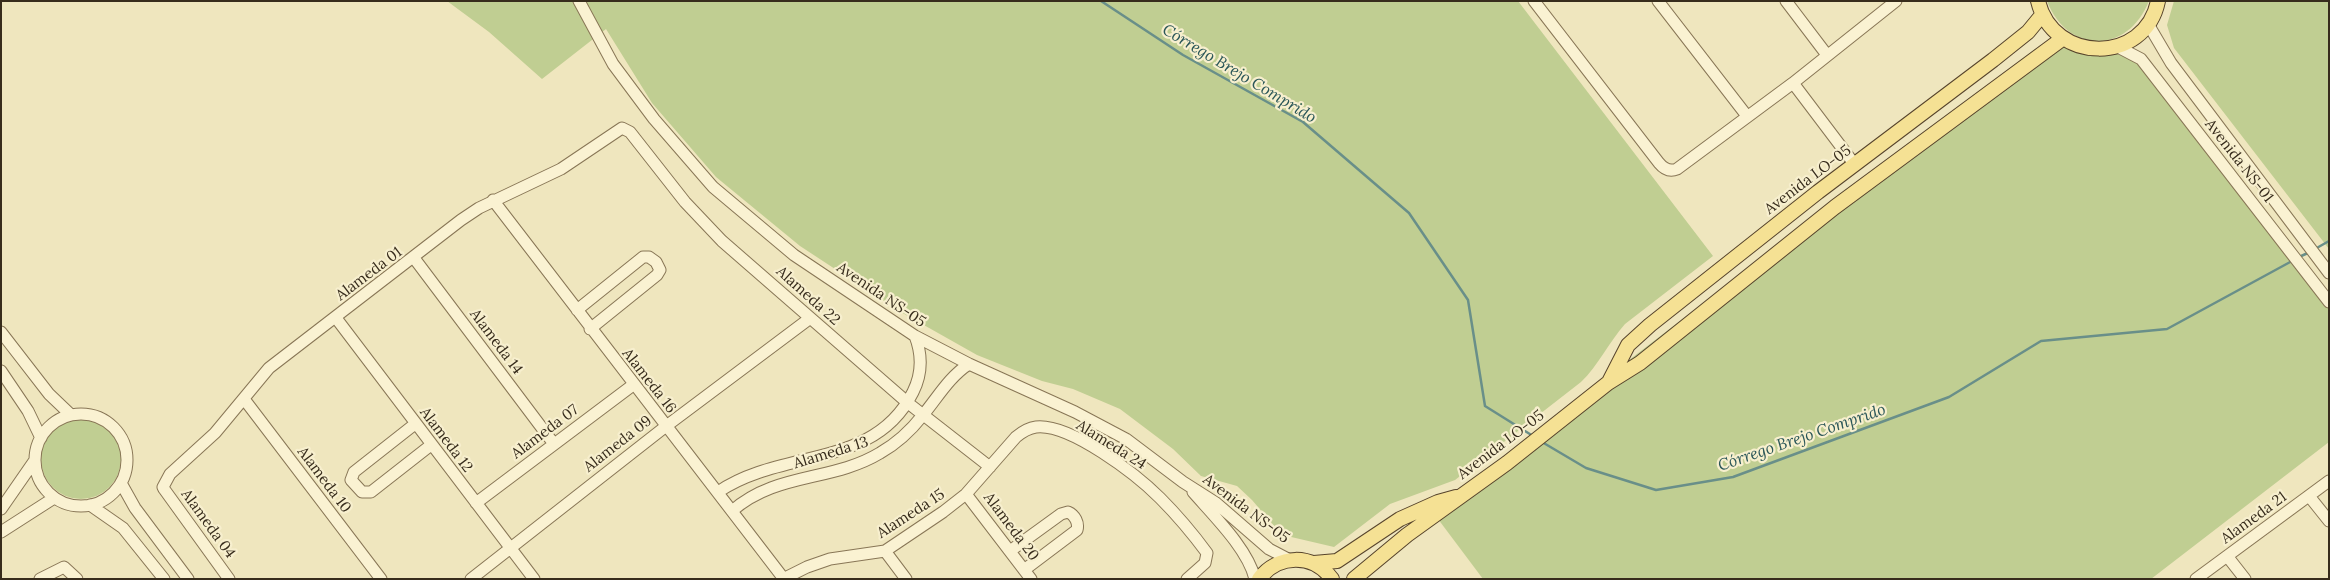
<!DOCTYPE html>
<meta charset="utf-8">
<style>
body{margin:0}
#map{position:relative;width:2330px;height:580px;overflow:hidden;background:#efe6be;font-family:Lora,serif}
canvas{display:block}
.frame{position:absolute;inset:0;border:2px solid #372c1c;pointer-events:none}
</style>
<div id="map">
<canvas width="2330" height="580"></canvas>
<div class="frame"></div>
</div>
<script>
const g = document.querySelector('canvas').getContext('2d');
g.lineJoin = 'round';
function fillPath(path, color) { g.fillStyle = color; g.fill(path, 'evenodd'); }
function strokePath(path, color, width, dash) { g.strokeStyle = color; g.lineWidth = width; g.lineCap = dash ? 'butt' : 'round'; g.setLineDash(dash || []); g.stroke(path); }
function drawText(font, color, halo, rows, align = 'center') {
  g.font = font + ' Lora,serif'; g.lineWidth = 4.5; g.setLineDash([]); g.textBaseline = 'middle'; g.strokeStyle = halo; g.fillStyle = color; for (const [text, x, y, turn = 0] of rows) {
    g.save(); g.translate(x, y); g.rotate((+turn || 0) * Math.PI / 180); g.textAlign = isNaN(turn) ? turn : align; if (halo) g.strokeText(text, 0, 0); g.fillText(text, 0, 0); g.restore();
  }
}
fillPath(new Path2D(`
 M447 1H1518L1713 256 1625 324C1609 342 1598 366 1581 382L1455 480 1390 504 1334 547 1287 536 1276 528 1252 500 1237 486 1201 476 1173 449 1120 409 1073 389 1042 381 977 355 899 311 800 246 716 177 652 103 606 29 542 79 489 32Z
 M2047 1H2149C2128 54 2068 55 2047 1Z
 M2174 1H2329V249L2174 48 2167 25Z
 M2062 39 2118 47 2141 59 2329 302V442L2151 579H1483L1432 511 2035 49Z
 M41 459a40 40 0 1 1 80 0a40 40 0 1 1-80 0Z`), '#c0ce92');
strokePath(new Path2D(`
 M1101 1 1183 55 1303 122 1409 213 1468 300 1485 406 1533 436
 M2315 249 2329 241
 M2299 257 2310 252
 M1542 442 1586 468 1656 490 1733 477 1949 397 2041 341 2167 329 2292 261`), '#698f89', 2.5);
const minor = new Path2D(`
 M579 1 613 64 654 119 713 187 794 255 915 336 969 364 1075 412 1126 439 1183 482 1216 503 1269 549 1290 560
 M1534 1 1659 163C1664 169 1670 172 1677 169L1793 83 1896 1
 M1658 1 1747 116
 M1786 1 1827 55
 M2148 24 2171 63 2329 273
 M2118 47 2141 59 2329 302
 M1793 83 1855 165
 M493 200 784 579
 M414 258 554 444
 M577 310 643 257H649L656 262 660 270 657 275 590 329
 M336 318 534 579
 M1 332 49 394 71 415
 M1 371 28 411 41 438
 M244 399 381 579
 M35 460a46 46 0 1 1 92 0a46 46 0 1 1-92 0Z
 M415 424 354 472 351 480 362 492H371L431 445
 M121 483 135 508 188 579
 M718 492C782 448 874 470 913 392 922 374 922 354 915 336
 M1193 492C1213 515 1248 549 1255 579
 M966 494 1031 579
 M2309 496 2329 521
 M476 503 633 385
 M90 505 123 528 164 579
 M1 509 35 460
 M732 511C776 472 832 482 880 453 896 444 912 429 923 415 938 397 949 377 969 364
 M1 532 54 498
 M885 551 906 579
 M1010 551 1061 514 1068 512C1075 515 1079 523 1077 530L1024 570
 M2227 556 2245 579
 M40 579 64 567 77 579
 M229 579 164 489 163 487 170 474 215 433 269 368 461 220 479 208 561 169 622 128 630 132 685 202 722 241 908 403 990 467
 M471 579 665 427 809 319
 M783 579 807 567 830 559 885 551 943 512 966 494 1016 437C1022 432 1028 428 1036 427 1070 423 1137 475 1160 498 1177 515 1193 534 1207 553L1205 563 1187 579
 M2196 579 2329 481`);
const major = new Path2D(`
 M2038 1C2053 64 2145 65 2158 1
 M1609 382 1628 345 1650 325 1818 192 1993 60 2028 32 2042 15
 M1314 563 1337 561 1400 519 1438 502 1456 497
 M1259 579C1278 554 1313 553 1332 579
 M1354 579 1407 535 1507 463 1608 383 1640 363 1835 207 2062 39`);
strokePath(minor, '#887656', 13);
strokePath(major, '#56432b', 16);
strokePath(minor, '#faf2d2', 11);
strokePath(major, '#f5e194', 14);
drawText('15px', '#372c1c', '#f7efce', [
 ["Avenida NS-01",2239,161,52],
 ["Avenida LO-05",1808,180,-37],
 ["Alameda 01",369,274,-37],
 ["Avenida NS-05",881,295,34],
 ["Alameda 22",808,296,42],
 ["Alameda 14",496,342,53],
 ["Alameda 16",649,381,52],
 ["Alameda 07",545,432,-37],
 ["Alameda 12",446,440,53],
 ["Alameda 09",618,444,-38],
 ["Alameda 24",1111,445,32],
 ["Avenida LO-05",1501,445,-37],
 ["Alameda 13",831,453,-17],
 ["Alameda 10",324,480,53],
 ["Avenida NS-05",1246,509,37],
 ["Alameda 15",911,514,-33],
 ["Alameda 21",2254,518,-36],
 ["Alameda 04",208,524,54],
 ["Alameda 20",1011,527,53]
]);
drawText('italic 16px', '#2a5658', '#f7efce', [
 ["Córrego Brejo Comprido",1239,74,31],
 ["Córrego Brejo Comprido",1802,438,-19]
]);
</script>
